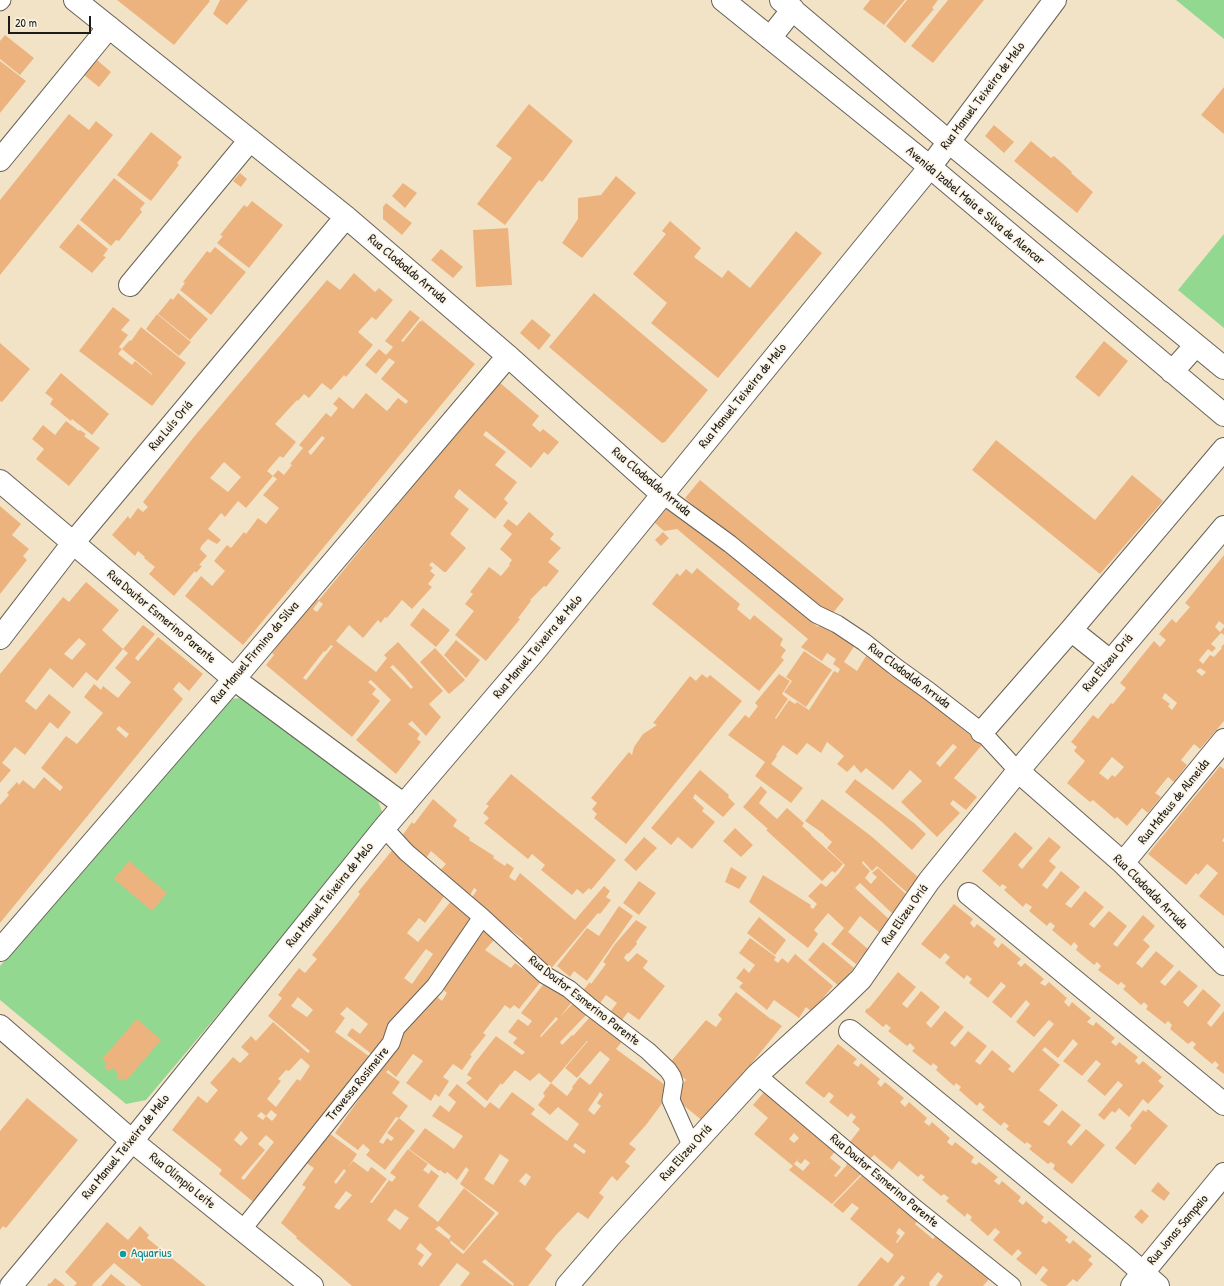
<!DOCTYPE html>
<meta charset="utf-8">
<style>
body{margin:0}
#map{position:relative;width:1224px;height:1286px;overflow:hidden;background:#f3e3c6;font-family:"Patrick Hand",sans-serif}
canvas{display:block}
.scale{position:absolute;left:8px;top:16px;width:83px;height:18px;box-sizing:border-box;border:2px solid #1c1c1c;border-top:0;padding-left:5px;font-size:12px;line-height:14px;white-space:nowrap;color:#1c1c1c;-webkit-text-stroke:3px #fcf5e5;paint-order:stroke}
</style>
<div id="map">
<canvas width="1224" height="1286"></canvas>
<div class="scale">20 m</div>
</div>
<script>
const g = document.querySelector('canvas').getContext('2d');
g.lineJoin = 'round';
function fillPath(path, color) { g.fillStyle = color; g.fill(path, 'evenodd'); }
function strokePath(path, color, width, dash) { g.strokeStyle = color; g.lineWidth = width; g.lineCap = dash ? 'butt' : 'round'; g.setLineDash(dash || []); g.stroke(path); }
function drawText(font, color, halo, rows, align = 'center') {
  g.font = font + ' "Patrick Hand",sans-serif'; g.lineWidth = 3.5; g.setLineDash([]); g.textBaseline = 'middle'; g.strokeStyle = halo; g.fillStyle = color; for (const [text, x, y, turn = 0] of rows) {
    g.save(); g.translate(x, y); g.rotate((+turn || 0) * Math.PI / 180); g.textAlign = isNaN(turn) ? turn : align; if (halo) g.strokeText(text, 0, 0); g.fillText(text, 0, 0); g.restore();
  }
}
fillPath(new Path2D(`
 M1176 0H1224V39Z
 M1224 234V328L1178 290Z
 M243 698 377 798 384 817 146 1100 126 1104 0 1000V966L227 699Z`), '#93d890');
fillPath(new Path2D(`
 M117 0H209L210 1 174 45Z
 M220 0H248L227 25 213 14Z
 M870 0H905L884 25 863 9Z
 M907 0H938L932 8 934 9 905 43 886 26Z
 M948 0H984L933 63 911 46Z
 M5 35 34 58 20 75 0 59V41Z
 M97 60 111 72 99 87 84 75Z
 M0 61 26 81 0 113Z
 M1224 87V134L1201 115Z
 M529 104 573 141 542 182 539 180 505 225 477 204 512 158 496 146Z
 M69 114 89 130 96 121 113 135 0 275V200Z
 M994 125 1014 142 1004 153 985 136Z
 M151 132 182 157 177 163 179 165 151 201 117 175Z
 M1031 141 1051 158 1054 156 1072 172 1071 173 1093 192 1077 213 1014 161Z
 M240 173 247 179 241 187 233 181Z
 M616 176 636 193 582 258 562 243 578 219V198L601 195Z
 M114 178 145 203 140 209 142 212 130 227 119 241 116 240 111 246 80 220Z
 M403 183 417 193 405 208 392 196Z
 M252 201 283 225 249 268 217 243 223 236 220 235 244 205 247 207Z
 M386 203 412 223 402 235 383 219V207Z
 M670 221 701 248 694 257 722 278 728 270 750 288 796 231 822 253 718 378 651 323 667 303 633 274 666 234 662 231Z
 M78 224 108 249 103 256 106 257 92 273 59 247Z
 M508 228 512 285 476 287 473 230Z
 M215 247 246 272 211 315 180 290 185 283 183 282 207 251 210 253Z
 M441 249 463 267 453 278 431 260Z
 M354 273 375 292 379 288 393 300 376 320 372 317 358 332 373 345 346 377 344 375 331 390 322 383 309 398 304 394 298 401 297 400 275 424 296 442 283 458 280 456 267 471 273 476 246 508 238 501 225 517 221 513 208 529 221 540 217 544 208 539 202 545 200 549 207 556 199 565 202 566 196 573 195 571 194 572 174 596 149 574 155 567 144 558 145 557 138 551 135 556 112 535 128 516 130 519 138 508 143 512 148 507 143 502 193 438 327 280 340 290ZM224 462 241 477 228 492 210 478Z
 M178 293 208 319 190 340 158 314 171 298 173 300Z
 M594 293 708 390 665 442 662 443 549 347Z
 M113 307 130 320 121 330 128 335 119 347 122 349 130 340 131 341 141 327 186 363 152 406 79 351ZM122 349 145 368 152 374V375L135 361 132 365 118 354Z
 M410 310 420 318 401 341 403 342 420 321 421 322 422 320 475 364 243 645 185 596 201 576 212 586 225 571 214 561 227 545 231 548 244 532 246 534 258 518 266 524 279 508 263 495 277 479 273 476 278 470 284 475 292 465 290 464 303 448 299 445 326 413 331 417 338 408 333 404 339 397 353 409 366 393 387 411 398 398 406 404 408 401 381 379 395 362 389 358 376 374 365 365 379 349 386 355 393 347 385 341ZM322 436 325 438 311 455 308 452Z
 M157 314 191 342 179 356 146 329Z
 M532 319 551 335 539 350 520 333Z
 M1104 341 1128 361 1099 397 1075 377Z
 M0 343 30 369 2 402 0 401Z
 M61 373 109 414 92 435 72 419 71 421 50 404 53 399 45 393Z
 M499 382 539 416 532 425 540 432 543 429 559 442 548 455 544 452 531 468 486 431 483 435 506 452 495 465 517 482 504 499 508 503 495 519 459 489 454 497 469 509 450 534 466 548 446 572H444L432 562 429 565 433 568 430 571 435 575 428 584 432 587 412 609 402 600 387 618 385 617 381 623 378 620 363 638 349 625 336 641 376 672 387 658 384 655 398 642 443 691 429 704 441 717 426 736 412 721 408 724 420 734 417 739 421 742 396 774 356 740 391 700 371 680 368 682 376 689 372 694 380 701 352 737 266 665 274 655 272 653 308 606 315 598 319 600ZM319 601 323 604 317 612 313 609ZM331 645 333 646 306 680 303 678 324 651 325 652ZM393 665 402 674 413 687 411 689 390 667Z
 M66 421 79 431 80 430 86 434 84 436 100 448 69 486 36 459 44 449 32 439 43 425 55 435Z
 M996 440 1095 520 1132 475 1163 501 1100 574 972 470Z
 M700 480 844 599 833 613 831 611 828 614 709 519 685 498Z
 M0 506 21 524 12 535 29 549 23 556 27 560 0 594Z
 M668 507 804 610 802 613 818 627 822 621 855 645 844 662 857 671 866 656 881 666 891 676 894 673 982 745 954 778 977 797 966 810 953 800 950 804 960 813 937 837 901 802 922 781 910 770 893 790 866 768 861 773 854 765 847 772 837 764 844 756 827 742 821 753 807 743 797 755 783 745 776 755 777 756 771 764 803 788 791 803 755 776 765 762 728 735 745 715 749 718 758 706 755 703 779 674 790 681 782 694 788 699 775 718 776 719 789 700 795 704 797 702 809 710 834 671 838 673 840 669 833 664 836 659 827 653 822 661 801 647 808 639 677 529 664 531 655 523ZM953 744 957 747 940 767 936 763Z
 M529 512 554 534 550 539 561 548 548 562 559 571 546 587 544 586 530 600 531 601 518 618 520 619 486 661 455 635 474 611 465 604 473 594 470 592 489 567 501 576 510 565 509 564 512 560 500 549 512 534 503 526 508 519 517 526Z
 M663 532 669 538 661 546 655 540Z
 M1224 555V625L1219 621 1215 627 1220 632 1224 627V635L1221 633 1211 644 1216 648 1212 652 1208 649 1199 660 1203 664 1210 655 1214 657 1222 648 1221 647 1224 644V721L1200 749 1194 744 1181 760 1187 765 1174 782 1168 777 1155 793 1161 797 1148 813 1142 808 1127 826 1117 817 1115 819 1093 800 1090 802 1067 783 1085 761 1074 751 1077 747 1071 742 1093 715 1098 719 1111 703 1113 704 1126 688 1120 683 1154 641 1160 647 1166 640 1159 634 1172 619 1176 623 1190 607 1185 603ZM1200 668 1206 672 1202 676 1196 671ZM1165 693 1177 703 1172 710 1168 706 1170 704 1162 698ZM1112 757 1124 767 1115 777 1112 775 1108 780 1099 773Z
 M697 568 740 604 737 609 750 620 754 615 783 639 780 645 786 650 781 657 784 660 759 691 652 604 677 573 680 576 686 569 692 574Z
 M86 582 119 610 102 630 123 649 97 681 86 672 73 688 50 668 25 701 36 710 49 694 71 712 58 729 50 722 25 755 15 747 2 763 11 770 0 783V674L63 597 69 602ZM79 638 86 644 72 660 64 654Z
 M423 608 450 630 436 647 410 625Z
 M143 625 155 634 135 658 138 661 158 637 203 674 189 691 179 682 173 689 183 699 0 923V805L9 795 7 793 17 782 19 785 23 780 34 789 44 777 60 791 63 787 41 768 66 736 77 744 103 713 84 697 94 684 101 690 103 686 118 698 131 682 115 668 128 653 123 649ZM119 726 129 734 126 738 116 729Z
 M456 640 480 660 466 678 444 655Z
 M435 648 465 680 449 694 420 662Z
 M804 651 832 670 806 707 784 692 792 681 786 677Z
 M702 674 707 678 710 675 742 701 626 844 594 818 597 814 592 809 597 803 591 798 629 752 632 755 634 747 643 734 657 725 653 723 690 676 696 681Z
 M1220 766 1224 769V838L1222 841 1224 842V916L1199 896 1218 873 1207 864 1198 875 1196 873 1186 885 1148 854Z
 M700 770 729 795 728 797 735 804 723 817 695 794 693 798 704 808 702 811 715 822 692 849 678 837 671 845 651 828Z
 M511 774 616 860 591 890 589 888 583 894 577 889 572 895 541 870 545 865 532 854 528 859 484 823 489 818 483 813 489 806 486 804Z
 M855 779 914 823 926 834 912 850 882 822 845 792Z
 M761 786 767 792 759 803 777 819 787 808 804 823 802 826 811 834V835L843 864 835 873 832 871 822 881 766 830 768 829 743 807Z
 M433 799 457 820 453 826 470 838 469 840 494 856 493 858 505 866 507 863 514 868 509 877 515 881 520 873 575 920 604 886 610 891 606 897 611 900 600 914 598 913 549 971 519 944 523 939 505 926 503 928 468 903 477 890 474 888 469 897 435 876 446 864 431 851 426 858 407 842 408 840 402 836 412 822 414 824Z
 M822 799 871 836 926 884 913 898 877 866 872 871 863 861 862 863 870 871 865 878 871 884 877 877 872 873 878 868 909 897 894 915 860 883 855 888 891 921 880 933 860 916 848 932 868 949 856 964 831 944 844 928 828 913 814 930 818 934 808 948 749 902 763 875 811 905 810 907 813 909 817 904 808 896 821 883 826 887 839 873 845 865 827 848 832 842 824 835V834L805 821Z
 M735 828 753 845 741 857 723 841Z
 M1015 832 1033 848 1018 865 1022 869 1049 837 1061 847 1049 861 1056 867 1042 885 1047 889 1061 871 1080 887 1065 904 1071 908 1085 891 1104 907 1089 924 1094 928 1109 911 1127 926 1113 944 1117 947 1143 915 1155 926 1143 940 1150 946 1136 963 1142 968 1156 951 1174 966 1160 982 1165 986 1179 970 1198 986 1183 1002 1188 1007 1203 989 1221 1005 1207 1023 1211 1027 1224 1011V1074L1216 1068 1219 1065 1215 1061 1212 1064 1193 1048 1196 1044 1192 1041 1188 1044 1170 1029 1172 1025 1168 1021 1165 1024 1146 1009 1148 1006 1144 1002 1141 1005 1123 989 1126 986 1121 982 1118 985 1098 970 1101 966 1097 962 1094 965 1076 950 1078 946 1074 942 1071 946 1052 930 1055 926 1050 922 1047 926 1029 911 1032 907 1026 903 1023 907 1004 890 1007 887 1002 884 1000 887 982 871Z
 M644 837 657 848 636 871 624 860Z
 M394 848 415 866 412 870 418 875 421 871 445 895 425 923 419 918 407 933 418 942 451 901 475 915 423 993 419 990 398 1019 378 1059 347 1035 352 1028 360 1034 368 1024 347 1007 340 1014 345 1018 335 1032 373 1059 256 1204 219 1174 222 1170 172 1130 198 1096 207 1103 218 1090 210 1083 233 1057 240 1063 249 1054 241 1047 251 1036 256 1041 273 1022 308 1053 310 1051 268 1016 282 998 278 995 299 968 305 973 317 959 312 955 341 919 360 894 358 892ZM426 949 433 954 412 984 404 978ZM298 997 313 1010 307 1017 291 1006ZM301 1058 310 1066 300 1081 297 1079 276 1107 267 1099 281 1081 278 1079 286 1070 289 1071ZM271 1110 277 1115 272 1121 266 1116 263 1120 257 1116 261 1112 266 1116ZM241 1131 248 1138 241 1146 234 1140ZM266 1135 274 1142 244 1180 241 1178 265 1150 258 1144Z
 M129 861 167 893 152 911 114 879Z
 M731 867 747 877 739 889 725 882Z
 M639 881 656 893 639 915 623 903Z
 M954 904 973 919 970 923 974 928 977 924 996 939 993 943 998 948 1002 943 1021 959 1017 963 1021 967 1025 963 1044 979 1040 983 1045 986 1049 982 1067 998 1064 1002 1069 1007 1072 1002 1091 1018 1087 1022 1093 1026 1096 1022 1115 1038 1111 1042 1116 1046 1119 1042 1138 1057 1135 1061 1139 1065 1143 1061 1162 1077 1158 1081 1164 1086 1148 1104 1143 1099 1129 1117 1119 1108 1115 1113 1112 1111 1104 1120 1098 1115 1123 1085 1118 1081 1105 1096 1087 1081 1101 1064 1096 1060 1082 1076 1063 1061 1078 1044 1073 1039 1058 1058 1045 1047 1042 1050 1060 1065 1039 1090 1058 1105 1043 1122 1049 1126 1062 1110 1081 1125 1067 1142 1071 1146 1086 1129 1105 1145 1072 1184 1053 1169 1055 1165 1051 1162 1048 1164 1029 1149 1032 1146 1027 1142 1025 1144 1006 1129 1009 1126 1004 1122 1001 1126 982 1110 985 1107 980 1102 977 1106 959 1090 961 1087 956 1083 954 1086 936 1070 938 1067 933 1063 931 1066 912 1051 915 1048 910 1043 907 1046 888 1031 891 1028 886 1024 883 1027 865 1012 867 1008 868 1009 870 1007 898 972 916 987 902 1004 907 1008 921 991 940 1007 926 1023 931 1028 945 1011 964 1027 950 1043 955 1047 968 1031 987 1046 975 1061 980 1065 992 1050 1011 1066 1008 1069 1013 1073 1054 1024 1049 1020 1034 1037 1016 1022 1030 1004 1026 1000 1011 1018 992 1002 1006 986 1001 982 988 998 969 983 972 979 967 975 964 979 945 963 950 957 945 953 940 959 921 944Z
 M619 906 633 916 587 981 574 971 570 977 557 966 587 928 599 936Z
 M759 917 786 940 775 955 747 933Z
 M636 920 647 927 636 942 637 944 628 954 627 953 624 958 628 962 637 953 648 961 643 968 665 986 639 1020 628 1012 619 1024 607 1016 617 1003 606 995 598 1006 580 994 590 982 591 984 606 964 603 962 615 944Z
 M480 928 495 939 485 950 511 968 515 963 529 973 532 970 543 979 519 1009 514 1005 510 1009 505 1005 483 1033 486 1035 470 1055 472 1056 462 1070 453 1064 443 1077 449 1081 439 1097 435 1094 431 1101 406 1083 423 1061 413 1054 396 1077 388 1070 386 1072 400 1082 392 1093 408 1106 399 1118 396 1117 379 1142 383 1144 387 1138 391 1141 394 1138 387 1133 399 1118 415 1131 385 1170 366 1155 370 1150 363 1144 358 1150 335 1133 364 1092 360 1089 382 1066 400 1044 394 1038 432 993 442 1001 447 993 440 987Z
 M750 938 776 957 774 960 778 963 782 958 788 963 795 954 833 986 812 1012 806 1007 799 1018 774 1000 767 1010 739 987 743 983 736 978 744 968 749 973 755 965 739 953Z
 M823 942 854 968 839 986 808 960Z
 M546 981 576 997 560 1017 576 1000 589 1012 560 1042 562 1045 572 1035 573 1036 591 1016 624 1039 616 1049 672 1090 646 1125 629 1144 636 1149 625 1162 630 1166 617 1181 612 1176 599 1193 604 1197 588 1219 578 1212 556 1235 545 1249 552 1255 528 1286H460L470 1273 457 1263 439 1286H352L296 1238 297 1237 281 1223 306 1187 302 1185 314 1168 302 1160 326 1131 357 1154 347 1169 353 1161 368 1172 371 1167 373 1168 387 1179 370 1202 372 1203 389 1180 392 1182 396 1177 390 1173 408 1149 428 1164 423 1170 429 1174 431 1170 439 1176 418 1206 438 1222 464 1188 495 1213 464 1251 449 1239 451 1236 439 1226 435 1229 451 1241 450 1243 463 1254 499 1213 460 1184 469 1170 466 1167 457 1180 447 1172 445 1174 440 1170 439 1171 409 1149 425 1128 454 1149 463 1136 432 1116 440 1105 449 1112 456 1102 448 1095 457 1084 485 1108 490 1102 499 1109 512 1092 535 1109 531 1114 567 1141 579 1124 558 1107 550 1115 538 1105 545 1096 543 1093 551 1083 539 1073 530 1081 515 1070 502 1085 501 1083 487 1101 466 1083 472 1078 467 1075 474 1064 496 1036 522 1055 525 1052 513 1043 517 1038 508 1032 518 1019 528 1026 532 1021 521 1013ZM556 1017 558 1019 541 1037 540 1036ZM587 1041H588L565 1068 577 1078 600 1051 610 1059 590 1085 580 1077 572 1087 573 1088 567 1096 551 1083ZM600 1092 603 1095 597 1103 601 1106 594 1115 588 1110ZM575 1143 586 1151 584 1154 573 1146ZM500 1154 509 1160 493 1185 484 1179ZM344 1169 346 1171 336 1184 334 1182ZM526 1173 531 1177 525 1186 519 1181ZM346 1191 352 1195 339 1210 334 1207ZM395 1209 409 1218 400 1230 387 1220ZM420 1243 432 1254 422 1267 418 1264 424 1255 416 1249ZM485 1259 514 1284 513 1286 482 1262Z
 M736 992 772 1020V1019L782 1026 704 1122 672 1096 686 1080 668 1065 706 1020 716 1027 722 1019 718 1015Z
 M137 1019 161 1040 126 1081 122 1078 120 1080 116 1077 119 1074 112 1068 109 1071 104 1067 107 1064 102 1059Z
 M838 1044 857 1059 853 1063 858 1067 861 1063 880 1079 877 1083 881 1087 885 1082 904 1098 900 1102 905 1107 909 1102 927 1118 924 1122 929 1126 932 1122 950 1138 947 1142 952 1146 955 1142 974 1157 971 1162 976 1165 979 1162 998 1177 994 1181 999 1185 1002 1181 1021 1197 1018 1201 1023 1205 1026 1201 1044 1217 1041 1221 1046 1224 1049 1221 1068 1237 1065 1240 1070 1244 1073 1240 1092 1256 1088 1260 1093 1264 1077 1282 1073 1279 1066 1286H1048L1040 1280 1048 1270 1043 1266 1036 1275 1016 1259 1022 1253 1018 1249 1012 1256 993 1240 1000 1232 995 1228 988 1236 970 1220 972 1217 967 1213 965 1217 946 1201 949 1198 944 1194 941 1196 922 1180 925 1177 921 1174 918 1177 899 1161 892 1170 874 1155 869 1160 849 1143 860 1129 852 1122 856 1117 851 1113 848 1117 829 1102 834 1096 829 1092 824 1098 805 1083Z
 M764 1092 775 1102 777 1100 837 1149 821 1169 830 1158 841 1167 834 1176 836 1177 847 1165 846 1164 849 1161 863 1172 832 1204 789 1170 793 1166 754 1134 768 1118 753 1105ZM794 1133 799 1138 794 1143 789 1139ZM800 1157 797 1161 801 1164 805 1159 810 1163 803 1171 794 1164Z
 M27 1098 78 1140 6 1228 3 1226 0 1230V1131Z
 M1148 1109 1168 1126 1135 1165 1115 1148 1132 1128 1130 1126 1143 1110 1146 1112Z
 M863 1174 920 1218 915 1224 933 1239 939 1232 976 1263 973 1266 989 1279 983 1286H936L943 1276 938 1272 929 1283 930 1285 929 1286H898L905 1278 902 1275 893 1286H857L881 1257 888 1263 894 1255 850 1219 859 1208 852 1203 843 1213 833 1205ZM899 1228 905 1233 897 1243 896 1242 900 1236 896 1233Z
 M1158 1182 1170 1193 1164 1201 1151 1191Z
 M1141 1209 1149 1216 1142 1224 1134 1217Z
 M107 1222 128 1240 140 1226 149 1235 147 1238 206 1286H142L114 1263 92 1285 93 1286H74L77 1283 65 1272Z
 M111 1274 126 1286H101Z
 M55 1278 62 1283 65 1286H47L49 1283 50 1284Z`), '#edb37f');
const service = new Path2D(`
 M0 2 2 0
 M663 495 730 544 816 614 837 624 864 642 897 668 929 691 982 732 1018 771
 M384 828 406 852 482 917 545 975 569 989 589 1006 648 1051 668 1070 672 1076 674 1082 671 1100 692 1147
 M757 1075 916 1209 1012 1286
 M242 1230 391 1043 396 1028 435 986 482 917`);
const minor = new Path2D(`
 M75 0 346 217 508 356 663 495
 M0 160 109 27
 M130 285 250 140
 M0 481 234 679 404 805
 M1071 630 1110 661
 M0 638 73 543 346 217
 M982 732 1071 630 1224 449
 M1018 771 1123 863 1224 964
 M1123 863 1224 740
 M969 894 1224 1104
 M0 950 234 679 508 356
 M0 1026 132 1141 312 1286
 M850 1031 1124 1256 1158 1286
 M11 1286 132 1141 384 828 534 652 930 167 1055 0
 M567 1286 611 1235 757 1075 834 1005 861 979 929 881 1018 771 1224 527
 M1132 1286 1224 1174`);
const tertiary = new Path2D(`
 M723 0 930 167 1224 415
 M781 0 949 142 1224 368
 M770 38 793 9
 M1172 372 1196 345`);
strokePath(service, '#676258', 19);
strokePath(minor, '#676258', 24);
strokePath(tertiary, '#676258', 24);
strokePath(service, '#fff', 17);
strokePath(minor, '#fff', 22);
strokePath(tertiary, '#fff', 22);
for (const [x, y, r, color] of [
 [123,1254,4,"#0f9aa8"]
]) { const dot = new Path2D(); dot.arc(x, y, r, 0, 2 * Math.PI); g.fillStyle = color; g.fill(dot); strokePath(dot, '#fcf5e5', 1.5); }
drawText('13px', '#1c1c1c', '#fcf5e5', [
 ["Rua Manuel Teixeira de Melo",983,96,-53],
 ["Avenida Izabel Maia e Silva de Alencar",975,206,40],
 ["Rua Clodoaldo Arruda",407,269,40],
 ["Rua Manuel Teixeira de Melo",743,396,-51],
 ["Rua Luís Oriá",171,426,-50],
 ["Rua Clodoaldo Arruda",651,482,40],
 ["Rua Doutor Esmerino Parente",161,617,40],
 ["Rua Manuel Teixeira de Melo",538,647,-50],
 ["Rua Manuel Firmino da Silva",255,653,-50],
 ["Rua Elizeu Oriá",1108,663,-50],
 ["Rua Clodoaldo Arruda",909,676,37],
 ["Rua Mateus de Almeida",1174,802,-51],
 ["Rua Clodoaldo Arruda",1150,892,45],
 ["Rua Manuel Teixeira de Melo",330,895,-51],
 ["Rua Elizeu Oriá",905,915,-55],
 ["Rua Doutor Esmerino Parente",584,1001,38],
 ["Travessa Rosimeire",358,1084,-51],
 ["Rua Manuel Teixeira de Melo",126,1147,-51],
 ["Rua Elizeu Oriá",686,1153,-48],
 ["Rua Olímpio Leite",182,1181,39],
 ["Rua Doutor Esmerino Parente",884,1181,40],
 ["Rua Jonas Sampaio",1178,1230,-50]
]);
drawText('13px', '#0d838f', '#fcf5e5', [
 ["Aquarius",131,1254]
], 'left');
</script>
